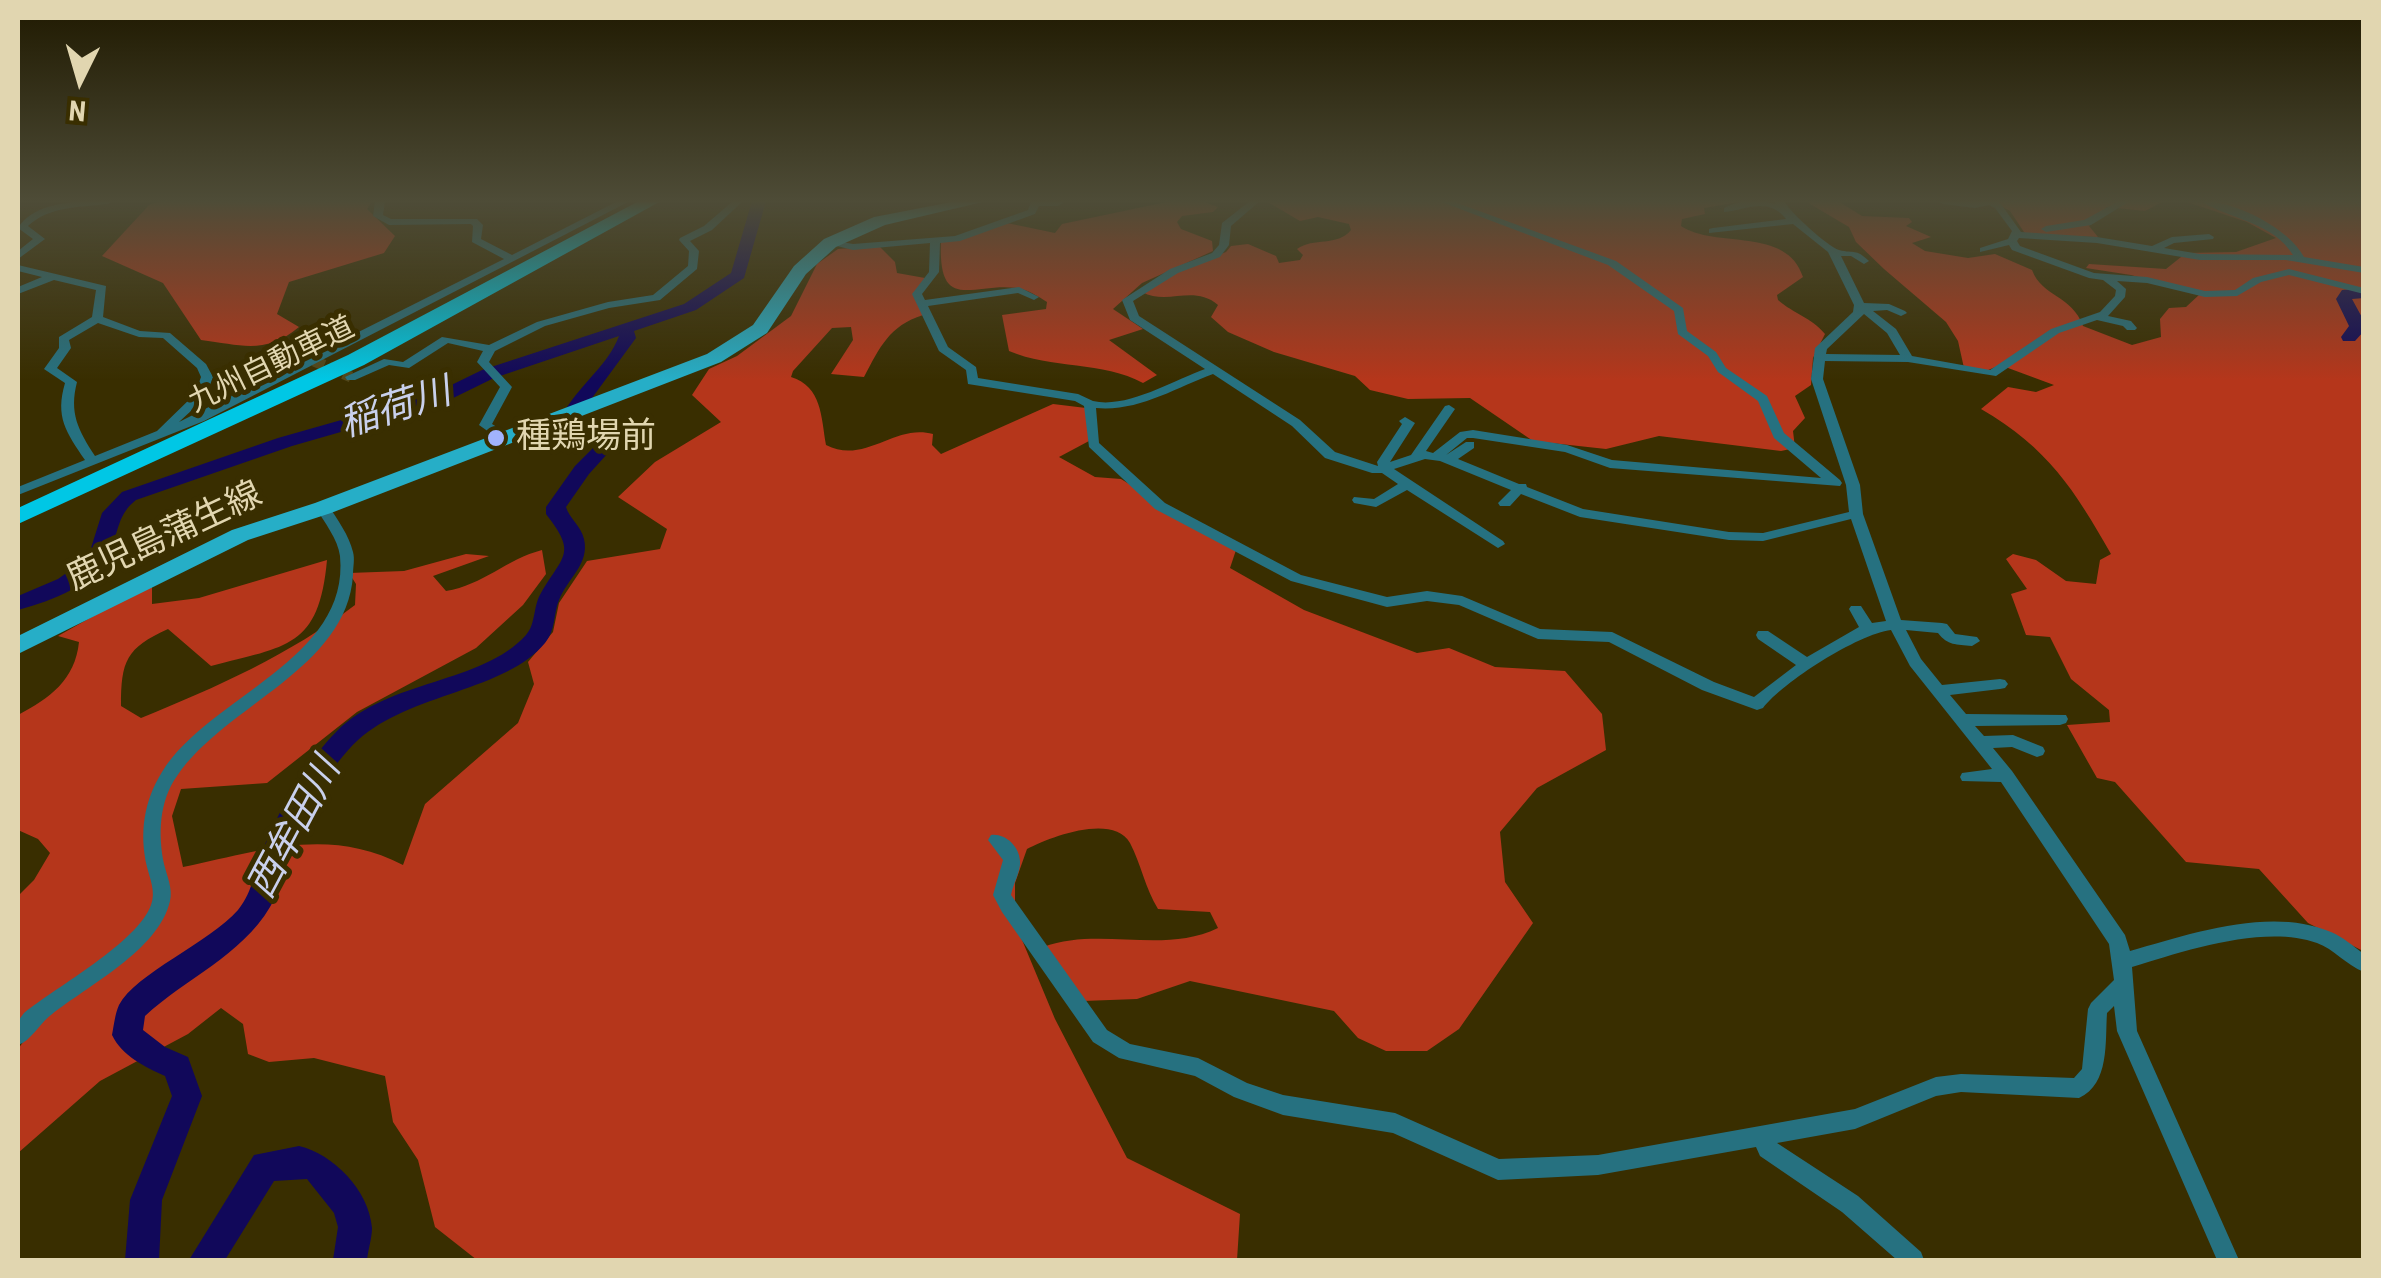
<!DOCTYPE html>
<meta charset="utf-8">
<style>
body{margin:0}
#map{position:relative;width:2381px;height:1278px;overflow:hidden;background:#392e00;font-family:"Roboto Condensed",sans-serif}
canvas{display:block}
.frame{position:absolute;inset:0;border:20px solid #e1d6b0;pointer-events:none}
.north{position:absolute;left:30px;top:30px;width:100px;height:100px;-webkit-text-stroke:8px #392e00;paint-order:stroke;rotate:185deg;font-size:28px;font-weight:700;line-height:40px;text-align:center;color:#e1d6b0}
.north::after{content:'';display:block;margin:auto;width:35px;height:45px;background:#e1d6b0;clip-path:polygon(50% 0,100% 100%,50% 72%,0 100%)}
</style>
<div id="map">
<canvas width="2381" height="1278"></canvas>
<div class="frame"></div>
<div class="north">N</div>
</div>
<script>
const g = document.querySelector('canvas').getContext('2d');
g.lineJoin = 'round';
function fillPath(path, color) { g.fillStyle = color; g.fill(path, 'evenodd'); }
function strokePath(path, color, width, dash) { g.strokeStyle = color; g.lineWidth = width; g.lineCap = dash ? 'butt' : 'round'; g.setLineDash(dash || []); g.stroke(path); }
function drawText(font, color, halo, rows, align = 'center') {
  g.font = font + ' "Roboto Condensed","Noto Sans JP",sans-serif'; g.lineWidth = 10; g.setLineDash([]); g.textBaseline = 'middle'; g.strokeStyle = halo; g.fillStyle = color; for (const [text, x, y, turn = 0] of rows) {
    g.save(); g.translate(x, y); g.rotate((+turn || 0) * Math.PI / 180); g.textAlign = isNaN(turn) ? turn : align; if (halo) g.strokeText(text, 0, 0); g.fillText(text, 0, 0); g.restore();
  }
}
fillPath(new Path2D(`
 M164 201H372L367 209 395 236 384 253 289 282 277 314 299 327C265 355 242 345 201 340L163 283 102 256 150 204Z
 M1171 201H1202L1218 207 1213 212 1182 216 1177 222 1181 229 1212 241 1213 251 1142 283 1113 309 1143 329 1109 340 1157 375 1143 383C1103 361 1051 369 1009 351L1002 315 1046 309 1047 302C1039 297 1027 289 1017 288 973 282 938 314 941 242L1007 223 1055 233 1062 224Z
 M1266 201H1744L1704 208 1705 214 1682 219 1681 226C1715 249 1787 226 1803 277L1777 295 1778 300C1794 314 1811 317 1825 334L1813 358 1811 385 1795 396 1805 418 1793 431 1795 448 1781 451 1659 436 1606 449 1533 441 1470 398 1408 399 1370 390 1355 376 1274 352 1228 332 1211 317 1218 305C1193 284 1168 306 1142 292L1170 274 1226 252 1231 246 1248 244 1276 256 1279 263 1300 260 1303 255 1297 249C1314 237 1337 247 1351 230L1349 224 1318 217 1300 221Z
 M1805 201H1838L1862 216 1909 218 1912 222 1906 226 1931 237 1912 243 1925 251 1968 258 1995 254 2032 270C2042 297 2072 295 2083 326L2132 345 2161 337 2160 319 2169 308 2186 307 2200 294 2131 275 2086 268 2089 264 2166 269 2186 253 2236 252 2276 238 2247 222 2184 201H2363V951L2308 923 2259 869 2186 862 2115 782 2097 778 2067 725 2110 722 2109 710 2071 679 2050 637 2026 635 2011 594 2027 589 2006 559 2013 554 2036 560 2066 581 2096 584 2100 560 2111 554C2074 489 2048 448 1981 409L2008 387 2036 392 2054 385 2000 365 1986 371 1964 368 1958 341 1946 322 1884 269 1856 242 1849 227Z
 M1992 201H2164L2145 211 2107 207 2089 226 2098 237 2026 235 2010 211Z
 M879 246 895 262 897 273 925 278 914 293 923 315C889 326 880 347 864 377L831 374 853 340 851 327 832 328 793 371 791 377C822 387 821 416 826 445 865 465 895 423 933 434L932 445 941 454 1053 404 1086 408 1089 441 1059 457 1095 477 1121 479 1236 550 1230 568 1304 610 1417 653 1449 648 1495 667 1565 671 1602 714 1606 750 1537 788 1500 832 1505 882 1533 923 1459 1029 1427 1051H1386L1358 1038 1334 1011 1190 981 1137 999 1083 1001 1043 947C1100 926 1162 955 1218 928L1210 912 1158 909C1145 888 1141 864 1130 843 1113 813 1050 837 1027 849L1015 883V923L1055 1019 1127 1158 1240 1214 1237 1260H477L435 1227 418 1160 393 1122 385 1076 314 1058 269 1062 248 1054 243 1024 221 1008 188 1034 100 1081 18 1153V1049L32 1030 21 1025 18 1029V896L34 880 50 853 38 839 18 830V715C50 698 75 680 79 642L58 636 152 583V604L199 598 327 560C319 648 287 646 211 666L168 629C126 648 121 661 121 706L141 718C217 687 289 655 355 605L356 584 349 573 404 571 466 554 489 556 433 576 446 591C483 585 507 559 542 550L546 574 523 605 476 648 357 712 267 783 181 789 172 816 183 867C261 851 328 826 403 865L425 804 518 723 534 684 528 662 553 632 559 603 587 561 660 549 667 529 618 497 655 462 721 422 692 395 709 369 737 356 791 316 817 264 838 249Z`), '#b5361b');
fillPath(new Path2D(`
 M752 201H766L744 278 696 310 634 331 636 338 581 413 577 424 582 429H608L618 442 589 474 566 507C569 518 581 526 584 539 590 564 567 579 559 600 553 615 556 630 545 643 506 691 410 693 358 740 330 766 303 813 289 849 282 869 281 889 270 907 241 956 186 978 145 1016L143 1030 165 1047 188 1057 202 1096 162 1200 159 1260H125L130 1200 172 1096 165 1076C145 1067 122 1056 112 1035 114 1025 115 1014 119 1005 135 974 210 942 238 910 254 890 254 870 264 847 280 808 307 761 337 731 389 679 482 684 526 635 536 624 533 606 541 593 564 554 577 554 546 514V507L575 466 599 442 570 439 558 425C571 390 607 369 619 336L494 378 445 402 292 446 136 500C118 514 119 530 111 549 94 586 54 600 18 610V596L58 579 79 564 91 548 102 513 122 492 278 438 433 394 482 370 684 304 731 273Z
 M2364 288V298L2352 299 2364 321V331L2355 341H2343L2341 337 2349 326 2336 299 2342 290Z
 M299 1146C333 1154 369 1190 372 1228 372 1238 368 1250 367 1260H333L338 1227 334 1213 307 1179 274 1181 225 1260H189L254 1155Z`), '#11085a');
strokePath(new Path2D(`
 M314 361 351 377`), '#52471a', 11, [11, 5]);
fillPath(new Path2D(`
 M86 201H113L108 204C81 207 49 206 28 226L45 239 18 259V251L33 239 18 228C32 206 61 203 86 201Z
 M375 201H385L383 215 391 219H477L483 225 481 239 512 255 618 201H630L204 421 18 495V487L85 460C66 432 55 417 65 383L44 369 59 348V337L92 317 96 290 54 280 18 294V287L42 277 18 271V265L106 286 103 317 140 331 170 333 206 364 213 377 205 398 179 422 504 259 472 242 473 226 471 224 389 225 373 216ZM98 323 139 337 163 338 197 368 201 377 195 394 157 431 95 456C78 430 69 413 77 382L57 368 71 348 69 340Z
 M733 201H743L712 230 690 241 699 251 697 269 660 300 609 308 545 326 495 351 489 362 512 387 492 424 511 436V442H503L479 425 500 387 477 362 483 351 448 343 409 368 389 365 355 380H347L345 377 384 359 403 362 442 337 489 345 537 322 608 302 653 295 688 266 689 251 679 240 680 238 704 226Z
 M1031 201H1060L1063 203 1058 206H1039L1035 214 960 241 940 243 939 272 922 294 925 300 1019 287 1039 297 1034 300 1018 293 928 306 948 347 976 367 978 378 1078 394C1083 396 1088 399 1093 401 1127 409 1174 380 1205 369L1130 320 1122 300 1170 269 1212 253 1219 245 1222 223 1250 201H1260L1231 226 1229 245 1220 257 1178 273 1133 301 1139 316 1300 420 1335 452 1378 466 1377 462 1402 424 1399 421 1405 417 1415 423 1390 462 1411 455 1445 406 1449 405 1455 409 1426 451 1433 453 1460 432 1473 430 1567 445 1612 460 1821 478 1774 438 1758 401 1718 372 1708 356 1678 334 1674 311 1608 265 1439 201H1452L1616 261 1683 308 1687 331 1716 352 1726 368 1767 396 1784 433 1840 480 1842 483 1840 486 1610 468 1565 452 1473 438H1467L1446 455 1466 442H1474V448L1458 459 1519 484H1526L1527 487 1583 509 1729 532 1763 533 1849 512 1846 485 1811 379 1815 348 1853 312 1854 305 1828 252 1793 224 1709 233V229L1713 228 1786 219C1768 196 1746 210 1724 212V208C1741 199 1758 199 1776 204L1774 201H1784C1791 213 1827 246 1839 250 1855 254 1855 248 1869 261L1864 264 1851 256H1841L1864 303 1889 304 1905 311 1907 313 1901 316 1887 310 1873 311 1896 329 1912 356 1990 370 2051 329 2100 312 2115 296 2116 290 2103 280 2089 278 2012 250 2009 245 1980 252V248L2008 239 2012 231 1995 208 1989 205 1975 208 1943 204 1938 201H1995L2001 204 2021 232 2097 237 2152 246 2172 237 2209 234 2214 237 2213 239 2174 243 2164 248 2200 254 2293 255C2273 222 2231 220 2201 201 2233 200 2289 228 2304 257L2364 267V273L2286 260H2200L2097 243 2019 238 2017 241 2020 246 2094 273 2147 277 2205 291 2235 290 2253 278 2289 269 2364 288V294L2289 275 2261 282 2237 296 2205 297 2147 283 2117 281 2126 289 2125 297 2108 316 2131 321 2137 328 2135 330H2127L2123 326 2097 320 2059 333 1996 376 1908 362 1825 361 1823 379 1860 485 1863 514 1901 620 1942 623 1947 624 1955 634 1977 637 1980 641 1972 646C1956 644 1948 646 1938 633L1906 630 1921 659 1942 685 2000 679 2005 680 2008 684 2005 688 2000 689 1950 695 1966 714 2066 715 2068 719 2066 723 2060 725 1975 726 1984 736 2013 735 2043 747 2045 751 2043 755 2037 757 2012 747 1993 748 2012 771 2125 935 2130 951C2189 934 2271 906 2331 932 2343 937 2353 946 2364 954V972C2346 965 2334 949 2317 943 2264 924 2184 951 2132 967L2137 1031 2239 1260H2217L2117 1031 2114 1006 2107 1013C2105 1041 2110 1084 2079 1098L1961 1092 1936 1096 1855 1129 1777 1143 1858 1196 1921 1252 1924 1260H1897L1842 1212 1760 1156 1756 1147 1598 1175 1498 1180 1393 1133 1283 1115 1234 1097 1195 1076 1119 1058 1093 1042 1002 912 993 895 1003 860 988 840 991 835C1004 833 1019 845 1020 861 1021 871 1013 884 1011 895L1107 1030 1130 1044 1198 1058 1247 1083 1283 1095 1395 1113 1499 1159 1598 1155 1855 1109 1936 1077 1961 1074 2074 1078 2082 1069 2088 1009 2091 1003 2114 980 2109 944 2001 782 1962 781 1960 777 1962 773 1992 769 1910 666 1891 630C1858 634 1783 682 1763 708L1757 710 1702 690 1609 642 1538 639 1459 605 1427 601 1387 607 1291 581 1155 509 1089 447 1084 406 1075 401 968 384 966 370 939 351 912 294 929 272 930 243 853 250 825 243 830 240 853 244 955 236 1028 210ZM1864 314 1887 333 1900 355 1826 354 1827 349ZM1213 374 1292 426 1325 458 1372 473H1382L1398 484 1374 499 1354 497 1352 500 1354 503 1376 507 1407 490 1498 548 1505 544 1503 541 1394 469 1425 459 1440 461 1511 490 1498 503 1500 506H1510L1521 494 1580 517 1729 540 1763 541 1851 519 1886 621 1872 623 1861 606H1851L1849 609 1859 627 1807 657 1768 631H1758L1756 635 1758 639 1796 665 1754 697 1714 682 1612 632 1540 629 1462 596 1427 591 1387 597 1301 575 1165 503 1099 443 1096 408C1138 412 1175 388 1213 374Z
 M2119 201H2130L2091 225 2046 232 2041 229 2046 226 2084 220Z
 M323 504 328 505C337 519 349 535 353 552 355 559 353 567 353 575 347 669 225 705 177 776 159 801 158 835 164 864 167 876 173 889 170 901 159 950 87 986 51 1015 39 1024 31 1041 18 1045V1021L24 1013C56 987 138 942 151 905 156 892 150 879 147 867 139 833 144 801 162 772 209 696 350 660 340 556 338 539 324 522 316 508Z`), '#267180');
fillPath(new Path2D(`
 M957 201H987L885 225 836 247 806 274 767 333 721 362 331 513 248 540 18 654V636L232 530 315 503 707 354 753 325 794 266 824 239 874 217Z`), '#26aec7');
fillPath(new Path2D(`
 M639 201H661L364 365 18 524V508L348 355Z`), '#00c7e5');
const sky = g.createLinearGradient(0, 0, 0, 380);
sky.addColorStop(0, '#1f1900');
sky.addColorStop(0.53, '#4e4c37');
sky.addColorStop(1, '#4e4c3700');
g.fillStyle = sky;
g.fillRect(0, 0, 2381, 380);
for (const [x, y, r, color] of [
 [496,438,10,"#a1b3fd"]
]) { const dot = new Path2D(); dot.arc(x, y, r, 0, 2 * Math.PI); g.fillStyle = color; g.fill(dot); strokePath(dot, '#392e00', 4); }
drawText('30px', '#e1d6b0', '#392e00', [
 ["九州自動車道",272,366,-26]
]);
drawText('35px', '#e1d6b0', '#392e00', [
 ["種鶏場前",516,438]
], 'left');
drawText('35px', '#e1d6b0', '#392e00', [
 ["鹿児島蒲生線",165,538,-25]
]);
drawText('italic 38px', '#c9d0ec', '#392e00', [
 ["稲荷川",396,410,-18],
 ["西牟田川",296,829,-62]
]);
</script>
